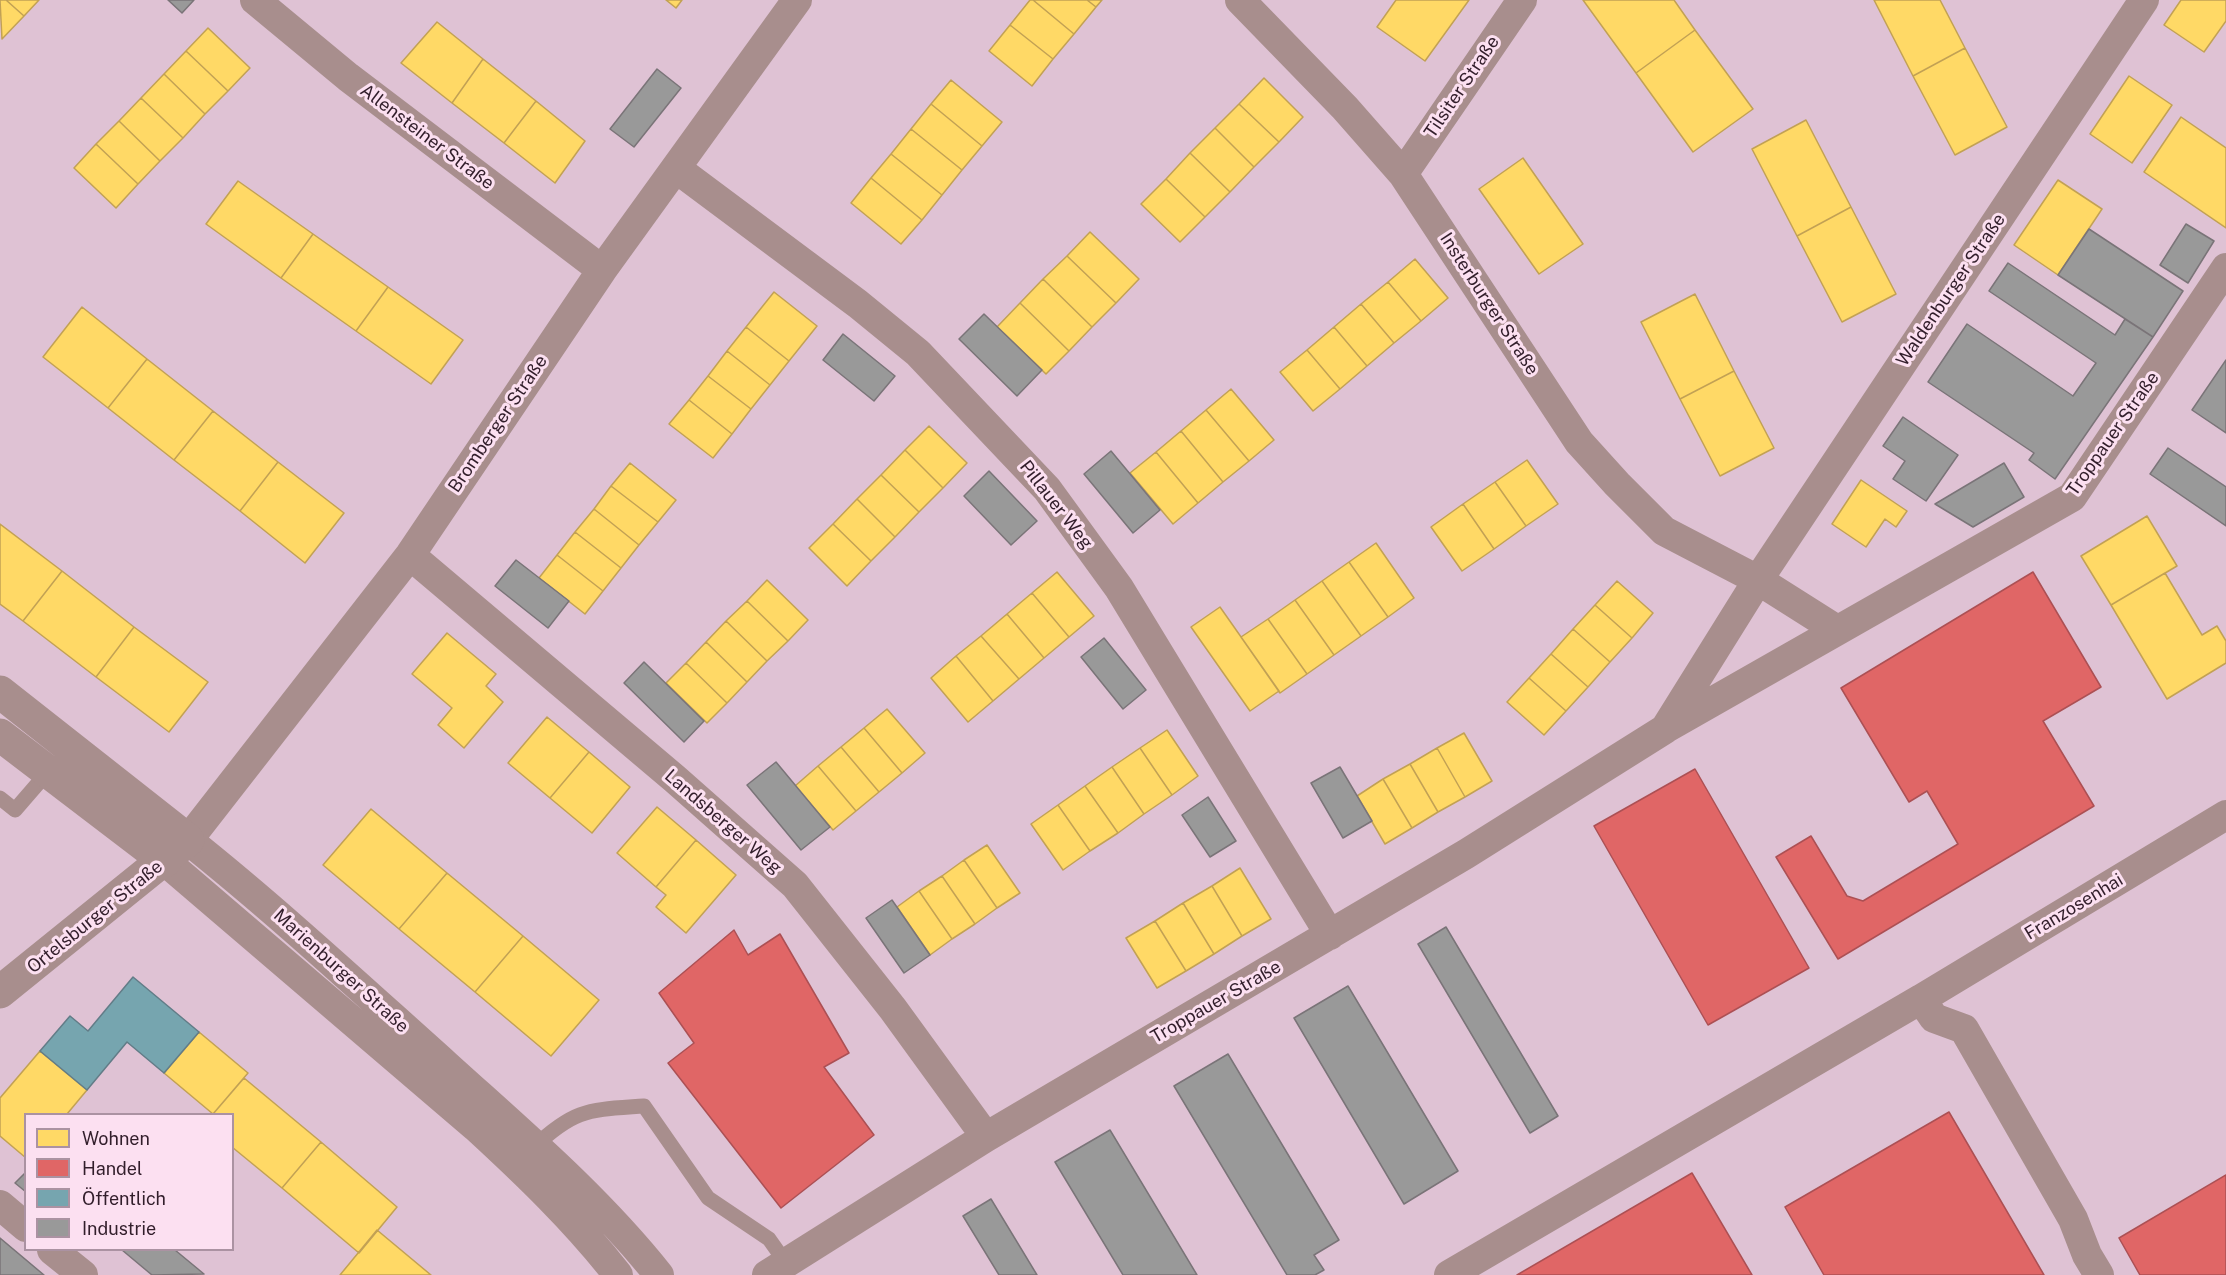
<!DOCTYPE html>
<meta charset="utf-8">
<style>
body{margin:0}
#map{position:relative;width:2226px;height:1275px;overflow:hidden;background:#dfc2d4;font-family:"Public Sans",sans-serif}
canvas{display:block}
.legend{position:absolute;left:24px;top:1113px;width:210px;height:138px;box-sizing:border-box;background:#fce0f1;border:2px solid #ab92a2;margin:0;padding:8px 10px;list-style:none;font-size:18px;color:#321e2b}
.legend li{display:flex;align-items:center;gap:12px;height:30px}
.legend b{width:30px;border:2px solid #ab92a2}
</style>
<div id="map">
<canvas width="2226" height="1275"></canvas>
<ul class="legend">
<li><b style="height:16px;background:#ffd966"></b>Wohnen</li>
<li><b style="height:16px;background:#e06666"></b>Handel</li>
<li><b style="height:16px;background:#76a5af"></b>Öffentlich</li>
<li><b style="height:16px;background:#999"></b>Industrie</li>
</ul>
</div>
<script>
const g = document.querySelector('canvas').getContext('2d');
g.lineJoin = 'round';
function fillPath(path, color) { g.fillStyle = color; g.fill(path, 'evenodd'); }
function strokePath(path, color, width, dash) { g.strokeStyle = color; g.lineWidth = width; g.lineCap = dash ? 'butt' : 'round'; g.setLineDash(dash || []); g.stroke(path); }
function drawText(font, color, halo, rows, align = 'center') {
  g.font = font + ' "Public Sans",sans-serif'; g.lineWidth = 6; g.setLineDash([]); g.textBaseline = 'middle'; g.strokeStyle = halo; g.fillStyle = color; for (const [text, x, y, turn = 0] of rows) {
    g.save(); g.translate(x, y); g.rotate((+turn || 0) * Math.PI / 180); g.textAlign = isNaN(turn) ? turn : align; if (halo) g.strokeText(text, 0, 0); g.fillText(text, 0, 0); g.restore();
  }
}
const homes = new Path2D(`
 M0 0H6L24 16 2 39Z
 M6 0H39L24 16Z
 M666 0H682L676 8Z
 M1030 0H1033L1074 34 1053 59 1010 25Z
 M1033 0H1087L1096 7 1074 34Z
 M1087 0H1102L1096 7Z
 M1396 0H1469L1425 61 1377 27Z
 M1583 0H1674L1695 30 1636 73Z
 M1874 0H1940L1965 48 1913 76Z
 M2181 0H2226V21L2204 52 2164 25Z
 M437 22 483 59 452 103 401 63Z
 M1010 25 1053 59 1032 86 989 51Z
 M208 28 250 68 228 91 186 51Z
 M1695 30 1753 109 1693 152 1636 73Z
 M1965 48 2007 127 1955 155 1913 76Z
 M186 51 228 91 205 114 164 74Z
 M483 59 536 101 504 143 452 103Z
 M164 74 205 114 183 138 141 98Z
 M2129 76 2172 105 2132 163 2090 134Z
 M1264 78 1303 117 1279 142 1239 104Z
 M951 80 1002 122 982 146 931 104Z
 M141 98 183 138 160 161 119 121Z
 M536 101 585 141 555 183 504 143Z
 M931 104 982 146 962 170 911 129Z
 M1239 104 1279 142 1254 167 1215 128Z
 M2181 117 2226 148V228L2144 172Z
 M1806 120 1851 207 1797 236 1752 149Z
 M119 121 160 161 138 184 96 144Z
 M1215 128 1254 167 1230 192 1190 153Z
 M911 129 962 170 942 195 891 154Z
 M96 144 138 184 116 208 74 168Z
 M1190 153 1230 192 1205 217 1166 179Z
 M891 154 942 195 922 220 871 178Z
 M1523 158 1583 244 1539 274 1479 189Z
 M871 178 922 220 901 244 851 203Z
 M1166 179 1205 217 1180 242 1141 204Z
 M2058 180 2102 209 2058 275 2014 245Z
 M238 181 313 234 281 278 206 224Z
 M1851 207 1896 294 1842 322 1797 236Z
 M1090 232 1139 279 1116 303 1067 256Z
 M313 234 388 287 356 331 281 278Z
 M1067 256 1116 303 1092 327 1043 279Z
 M1415 259 1448 298 1421 321 1388 282Z
 M1043 279 1092 327 1069 351 1020 303Z
 M1388 282 1421 321 1394 343 1361 304Z
 M388 287 463 340 431 384 356 331Z
 M774 292 817 326 789 361 746 327Z
 M1695 294 1734 371 1680 399 1641 322Z
 M1020 303 1069 351 1046 374 997 327Z
 M1361 304 1394 343 1367 366 1334 327Z
 M82 307 147 359 108 408 43 357Z
 M746 327 789 361 770 385 727 351Z
 M1334 327 1367 366 1340 389 1307 350Z
 M1307 350 1340 389 1313 411 1280 372Z
 M727 351 770 385 751 409 708 376Z
 M147 359 213 411 174 460 108 408Z
 M1734 371 1774 448 1720 476 1680 399Z
 M708 376 751 409 732 434 689 400Z
 M1231 389 1274 440 1249 461 1206 410Z
 M689 400 732 434 713 458 669 424Z
 M1206 410 1249 461 1223 482 1181 431Z
 M213 411 278 462 240 511 174 460Z
 M929 426 967 463 943 488 905 450Z
 M1181 431 1223 482 1198 503 1156 452Z
 M905 450 943 488 919 512 881 475Z
 M1156 452 1198 503 1173 524 1130 473Z
 M1527 460 1558 504 1526 526 1495 482Z
 M278 462 344 513 305 563 240 511Z
 M630 463 676 500 658 522 611 486Z
 M881 475 919 512 895 537 857 499Z
 M1861 480 1907 511 1896 527 1885 519 1866 547 1832 524Z
 M1495 482 1526 526 1494 549 1463 504Z
 M611 486 658 522 639 545 594 509Z
 M857 499 895 537 871 561 833 524Z
 M1463 504 1494 549 1462 571 1431 527Z
 M594 509 639 545 621 568 575 532Z
 M2147 516 2177 566 2111 605 2081 556Z
 M0 524 62 571 23 621 0 604Z
 M833 524 871 561 847 586 809 548Z
 M575 532 621 568 603 591 557 555Z
 M1376 543 1414 598 1388 617 1349 562Z
 M557 555 603 591 585 614 539 578Z
 M1349 562 1388 617 1361 636 1322 581Z
 M62 571 134 627 96 677 23 621Z
 M1057 572 1094 616 1069 637 1032 593Z
 M2165 573 2202 635 2217 626 2226 641V663L2167 699 2111 605Z
 M767 580 808 620 788 641 747 601Z
 M1322 581 1361 636 1334 655 1295 600Z
 M1617 581 1653 613 1632 638 1595 605Z
 M1032 593 1069 637 1044 658 1007 614Z
 M1295 600 1334 655 1307 674 1268 619Z
 M747 601 788 641 767 661 726 621Z
 M1595 605 1632 638 1610 662 1573 629Z
 M1220 607 1279 691 1250 711 1191 627Z
 M1007 614 1044 658 1019 679 981 636Z
 M1268 619 1307 674 1280 693 1241 637Z
 M726 621 767 661 747 682 706 642Z
 M134 627 208 682 169 732 96 677Z
 M1573 629 1610 662 1588 687 1551 654Z
 M447 633 496 674 486 686 503 702 464 748 438 725 452 708 412 674Z
 M981 636 1019 679 993 701 956 656Z
 M706 642 747 682 727 703 686 663Z
 M1551 654 1588 687 1566 711 1529 678Z
 M956 656 993 701 968 722 931 678Z
 M686 663 727 703 707 723 666 683Z
 M1529 678 1566 711 1544 735 1507 702Z
 M887 709 925 753 902 773 864 728Z
 M547 717 589 752 550 798 508 763Z
 M864 728 902 773 879 792 841 747Z
 M1167 730 1198 776 1172 795 1140 748Z
 M1464 733 1492 781 1465 797 1437 748Z
 M841 747 879 792 856 811 818 766Z
 M1140 748 1172 795 1144 814 1112 767Z
 M1437 748 1465 797 1438 812 1410 764Z
 M589 752 630 787 592 833 550 798Z
 M1410 764 1438 812 1412 828 1383 779Z
 M818 766 856 811 833 830 795 786Z
 M1112 767 1144 814 1118 833 1085 786Z
 M1383 779 1412 828 1385 844 1357 796Z
 M1085 786 1118 833 1090 851 1058 805Z
 M1058 805 1090 851 1063 870 1031 824Z
 M657 807 696 840 656 887 617 853Z
 M371 809 447 873 399 929 323 865Z
 M696 840 736 875 686 933 656 907 666 895 656 887Z
 M987 845 1020 893 997 908 964 860Z
 M964 860 997 908 975 924 942 876Z
 M1240 868 1271 919 1242 936 1212 886Z
 M447 873 523 936 475 992 399 929Z
 M942 876 975 924 952 939 919 891Z
 M1212 886 1242 936 1214 954 1183 903Z
 M919 891 952 939 930 955 897 907Z
 M1183 903 1214 954 1186 971 1155 921Z
 M1155 921 1186 971 1157 988 1126 938Z
 M523 936 599 1000 551 1056 475 992Z
 M199 1032 248 1073 213 1114 164 1073Z
 M40 1051 87 1090 67 1114H26V1158L0 1136V1098Z
 M244 1078 321 1142 282 1188 232 1147V1114H213Z
 M321 1142 397 1207 359 1253 282 1188Z
 M377 1230 431 1275H340Z`);
fillPath(homes, '#ffd966');
strokePath(homes, '#c2a154', 1.5);
const shops = new Path2D(`
 M2033 572 2101 687 2043 721 2094 806 1838 959 1776 857 1811 836 1847 896 1863 901 1958 844 1927 791 1909 802 1841 688Z
 M1695 769 1809 968 1708 1025 1594 826Z
 M734 930 748 955 780 934 849 1053 824 1067 874 1135 781 1208 668 1063 694 1043 659 993Z
 M1949 1112 2044 1275H1824L1785 1207Z
 M1692 1173 1752 1275H1517Z
 M2226 1175V1275H2140L2119 1238Z`);
fillPath(shops, '#e06666');
strokePath(shops, '#ac5054', 1.5);
const public = new Path2D(`
 M133 977 199 1032 164 1073 127 1042 87 1090 40 1051 70 1016 88 1031Z`);
fillPath(public, '#76a5af');
strokePath(public, '#627c87', 1.5);
const industry = new Path2D(`
 M168 0H194L182 13Z
 M657 69 681 88 634 147 610 129Z
 M2186 224 2214 241 2188 283 2160 265Z
 M2089 229 2183 291 2153 337 2058 275Z
 M2008 263 2115 335 2125 319 2153 337 2055 479 2029 460 2034 453 1928 382 1967 324 2073 396 2096 363 1989 291Z
 M984 314 1042 370 1017 396 959 339Z
 M843 334 895 376 874 401 823 360Z
 M2226 360V433L2192 410Z
 M1903 417 1958 455 1926 501 1893 479 1905 461 1883 446Z
 M2168 448 2226 487V526L2150 474Z
 M1111 451 1160 510 1133 533 1084 474Z
 M2004 463 2024 497 1973 527 1935 504Z
 M989 471 1037 521 1011 545 964 496Z
 M516 560 569 601 548 628 495 586Z
 M1104 638 1146 690 1123 709 1081 657Z
 M644 662 704 721 684 742 624 683Z
 M776 762 830 827 801 850 747 785Z
 M1340 767 1372 821 1343 838 1311 783Z
 M1208 797 1236 841 1210 857 1182 815Z
 M892 900 930 955 904 973 866 918Z
 M1446 927 1558 1116 1530 1133 1418 944Z
 M1348 986 1458 1171 1404 1204 1294 1018Z
 M1228 1054 1339 1240 1314 1255 1324 1270 1315 1275H1287L1174 1086Z
 M1110 1130 1197 1275H1123L1055 1162Z
 M26 1172V1192L15 1183Z
 M991 1199 1037 1275H999L963 1216Z
 M0 1238 44 1275H0Z
 M122 1250H175L204 1274 152 1275Z`);
fillPath(industry, '#999');
strokePath(industry, '#7a7478', 1.5);
strokePath(new Path2D(`
 M0 798 15 810 47 773
 M533 1148C575 1108 589 1110 644 1106L708 1198 769 1239 786 1263`), '#a88e8d', 15);
strokePath(new Path2D(`
 M255 0 348 77 602 270
 M1240 0 1345 108 1403 174 1579 442 1617 484 1664 531 1758 580 1837 630
 M677 169 858 304 918 353 1047 489 1119 588 1330 935
 M1403 174 1522 0
 M410 555 675 779 795 885 893 1009 986 1137
 M1668 727 2072 497 2226 268
 M165 861 476 1127C526 1173 576 1221 618 1275
 M1921 999 2226 815
 M0 1205 26 1227
 M52 1250 83 1275
 M659 1275C596 1196 520 1132 445 1064 360 988 277 911 188 840L410 555 602 270 797 0
 M767 1275 986 1137 1466 854 1665 729 1758 580 2144 0
 M1449 1275 1921 999 1934 1018 1964 1029 2073 1219 2087 1255 2099 1275`), '#a88e8d', 30);
strokePath(new Path2D(`
 M0 692 188 840 0 992
 M0 735 165 861`), '#a88e8d', 33);
drawText('18px', '#321e2b', '#fce0f1', [
 ["Tilsiter Straße",1462,87,-56],
 ["Allensteiner Straße",427,137,37],
 ["Waldenburger Straße",1951,290,-56],
 ["Insterburger Straße",1489,304,57],
 ["Bromberger Straße",498,424,-56],
 ["Troppauer Straße",2113,434,-55],
 ["Pillauer Weg",1056,505,52],
 ["Landsberger Weg",723,822,41],
 ["Franzosenhai",2074,907,-31],
 ["Ortelsburger Straße",95,917,-39],
 ["Marienburger Straße",341,971,42],
 ["Troppauer Straße",1216,1002,-30]
]);
</script>
